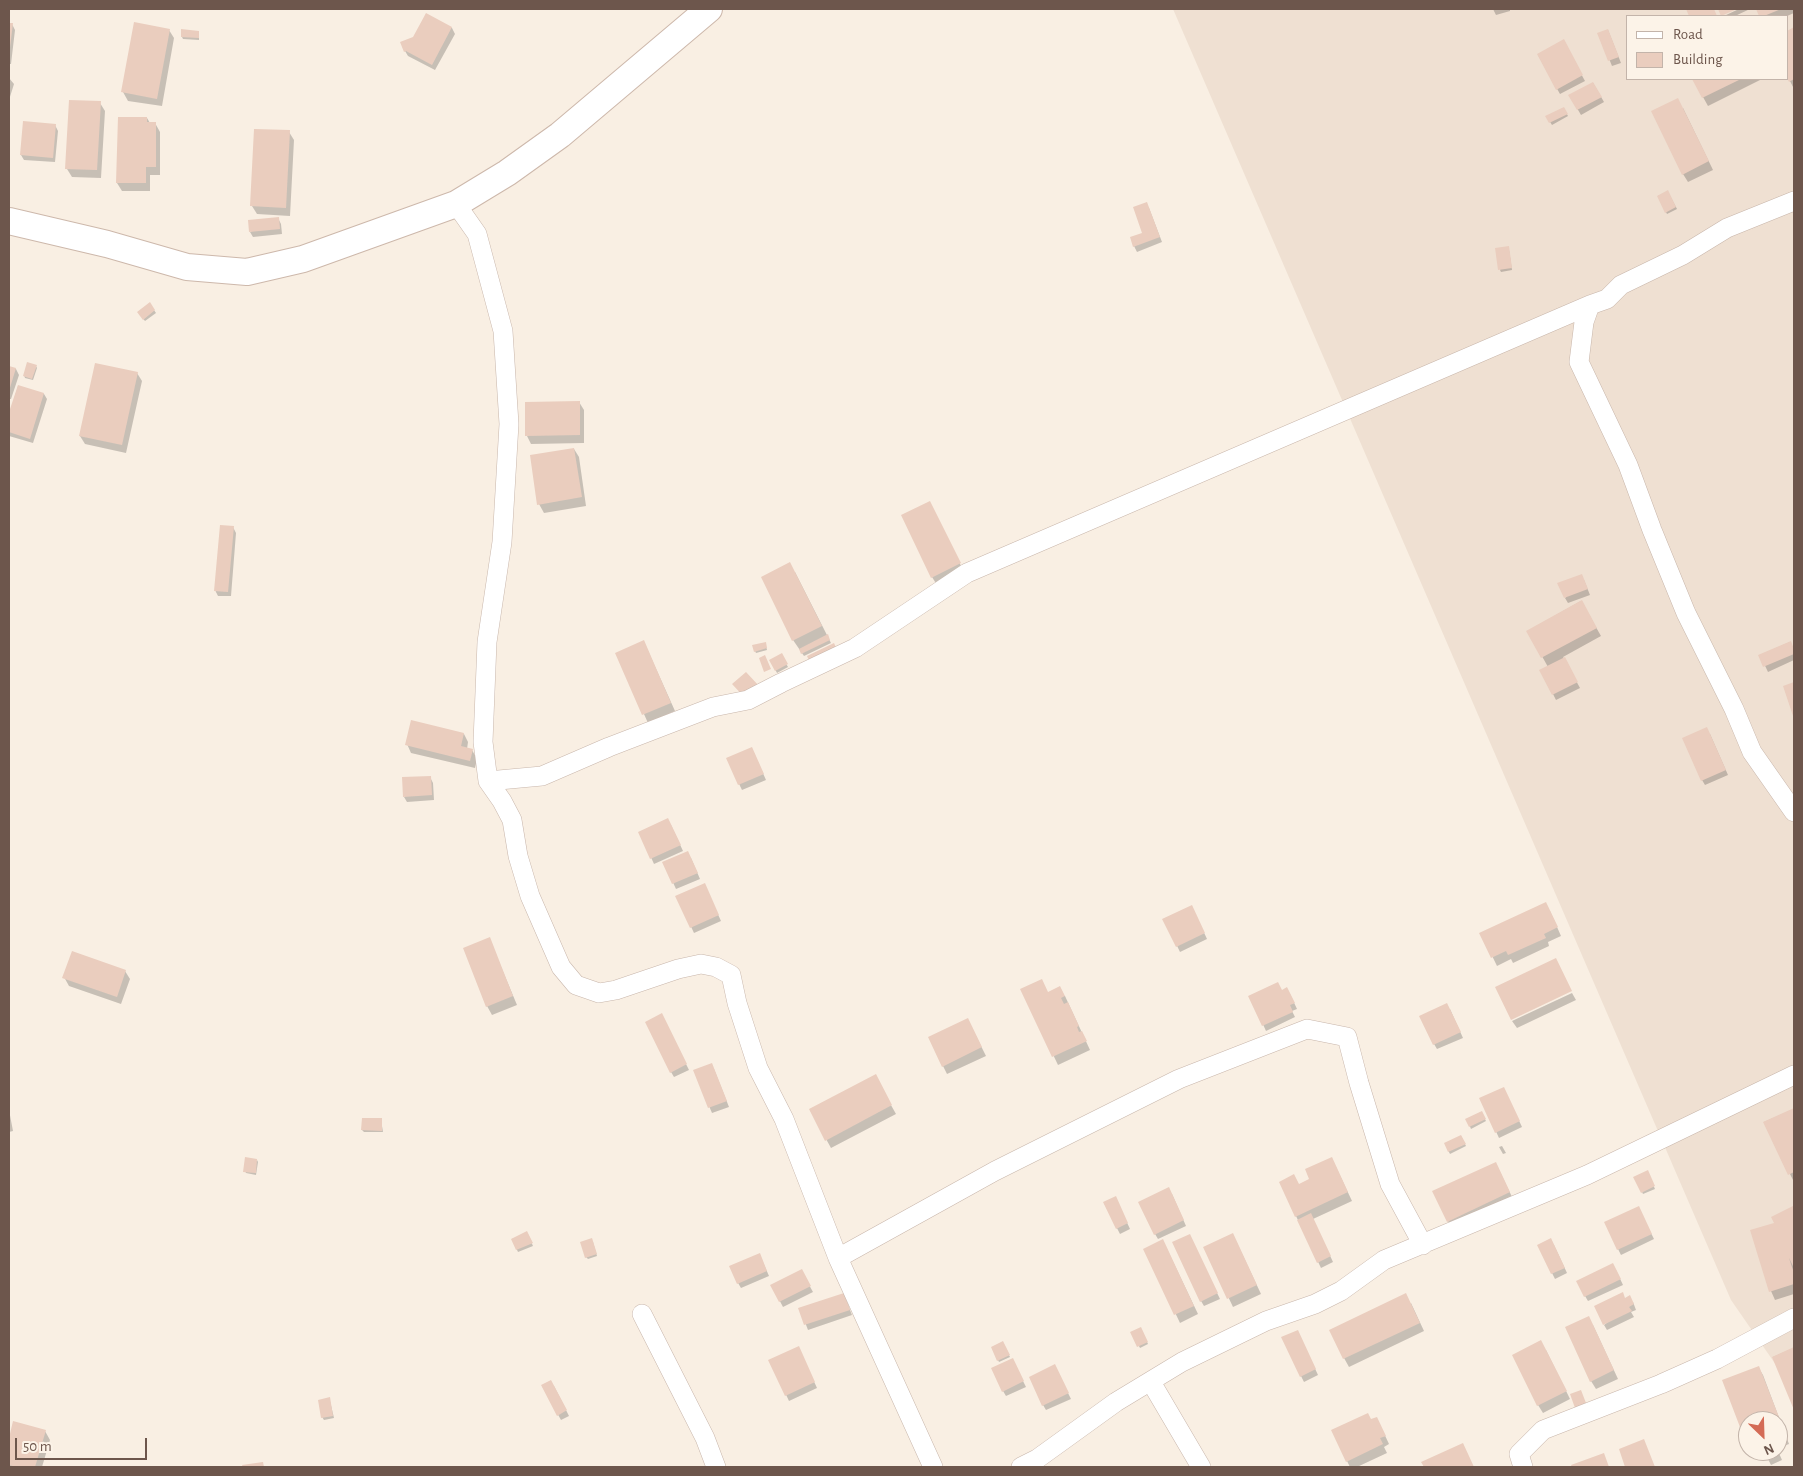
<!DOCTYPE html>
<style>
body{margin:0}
#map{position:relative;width:1803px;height:1476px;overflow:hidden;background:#f9efe3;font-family:"Alegreya Sans",sans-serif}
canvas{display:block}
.frame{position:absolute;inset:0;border:10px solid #6d564c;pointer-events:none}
.legend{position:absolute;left:1626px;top:15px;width:162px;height:65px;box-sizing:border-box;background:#fcf3e8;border:1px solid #c3b4aa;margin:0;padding:6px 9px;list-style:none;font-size:15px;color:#6d564c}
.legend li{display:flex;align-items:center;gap:10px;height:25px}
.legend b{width:25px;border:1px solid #c3b4aa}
.north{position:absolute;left:1738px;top:1411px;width:50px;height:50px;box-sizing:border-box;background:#fcf3e8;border:1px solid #c3b4aa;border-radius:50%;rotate:156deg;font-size:14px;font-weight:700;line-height:20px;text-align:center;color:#6d564c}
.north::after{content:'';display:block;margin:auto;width:18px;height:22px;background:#d46b56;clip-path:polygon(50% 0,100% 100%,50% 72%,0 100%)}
.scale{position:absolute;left:15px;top:1438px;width:132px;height:22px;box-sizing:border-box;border:2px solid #6d564c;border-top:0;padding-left:6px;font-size:15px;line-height:18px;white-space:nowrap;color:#6d564c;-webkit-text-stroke:4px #fcf3e8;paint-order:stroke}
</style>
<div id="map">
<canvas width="1803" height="1476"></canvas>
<div class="frame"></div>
<ul class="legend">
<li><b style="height:6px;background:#fff"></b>Road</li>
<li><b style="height:14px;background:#eacdbe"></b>Building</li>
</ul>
<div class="north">N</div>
<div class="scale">50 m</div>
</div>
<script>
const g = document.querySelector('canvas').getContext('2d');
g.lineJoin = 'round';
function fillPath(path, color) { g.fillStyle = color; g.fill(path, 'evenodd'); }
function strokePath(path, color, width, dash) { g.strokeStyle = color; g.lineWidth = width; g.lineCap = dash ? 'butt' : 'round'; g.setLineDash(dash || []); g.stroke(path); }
fillPath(new Path2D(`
 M1173 9H1794V1391L1731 1300ZM1627 16H1787V79H1627Z`), '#efe0d2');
fillPath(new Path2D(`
 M1493 9H1510V11L1496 15Z
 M1739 9H1750L1735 16H1724Z
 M1757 9H1794V13L1787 16H1761Z
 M427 15 452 28 455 34 435 70 408 56 405 51 414 38Z
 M9 24H12L15 30 11 64H9Z
 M1794 29V89L1787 75V33Z
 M169 30 174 38 162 106 128 101 123 92Z
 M1608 30 1621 63 1612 66 1599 34Z
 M199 32V40L183 39 182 37Z
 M1563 41 1585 81 1560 94 1538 55Z
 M9 78 14 84 9 100Z
 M1693 79H1762L1708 106Z
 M1593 83 1604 102 1581 115 1570 96Z
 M100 103 105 111 101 178 72 177 67 169Z
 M1563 108 1568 116 1552 125 1547 117Z
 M1683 108 1713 170 1688 182 1683 174Z
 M147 118 150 123H155L160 132V175H150V191H122L117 183Z
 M55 125 58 131 55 162 24 160 21 155Z
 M289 132 294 140 290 216 257 214 252 206Z
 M1668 192 1677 209 1667 214 1658 196Z
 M1149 208 1162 242 1137 252 1134 246 1144 234Z
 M278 218 281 224 282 234 253 237 250 232Z
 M1509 250 1512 270 1501 272 1500 270Z
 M154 310 156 313 145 321 140 315Z
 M36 366 37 368 33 380 25 378 24 375Z
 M9 367 16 369 19 375 11 399H9Z
 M137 373 142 381 126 453 85 444 80 436Z
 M18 386 44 394 47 399 33 443 9 436V416Z
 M579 402 584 410V443L531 444 527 436Z
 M574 449 579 457 586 506 544 513 539 504Z
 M934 511 964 572 937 585 932 577Z
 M233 527 236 533 231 596H218L215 590Z
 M795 572 831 643 804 656 793 640Z
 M1584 580 1590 595 1568 603 1565 598Z
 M1581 601 1601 636 1563 657 1580 688 1556 700 1553 694 1548 667 1528 631Z
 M644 642 675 711 648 723 617 654Z
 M1790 642 1794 650V660L1768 672 1760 655Z
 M766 646 767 650 756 653 755 651Z
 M781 655 788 667 777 673 771 661Z
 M464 734 468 742 467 749 472 750 477 759 475 768 411 753 407 744Z
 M1710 734 1728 775 1705 785 1702 780Z
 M754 753 766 780 742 790 727 759Z
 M430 777 433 783 434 800 407 802 404 797Z
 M671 825 683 851 654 864 640 833Z
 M691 858 700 879 676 889 664 863Z
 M707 890 721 921 694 933 677 897Z
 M1194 911 1207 939 1180 952 1164 919Z
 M1550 911 1561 936 1548 942 1549 946 1513 963 1511 959 1497 966 1481 933Z
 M489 938 517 1005 492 1015 487 1006Z
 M125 971 130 979 121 1004 69 986 64 977Z
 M1022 990 1065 996 1090 1050 1058 1065Z
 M1281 991 1290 994 1297 1009 1292 1011 1295 1017 1266 1031 1250 996Z
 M1572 993 1576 1000 1517 1028 1512 1021Z
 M1450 1009 1463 1038 1437 1049 1434 1044Z
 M664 1020 689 1070 674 1077 671 1072Z
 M972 1028 986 1056 947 1074 943 1066Z
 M714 1069 729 1107 712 1113 694 1071Z
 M878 1082 896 1114 831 1148 810 1110Z
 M1506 1093 1522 1127 1499 1138 1481 1099Z
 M1794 1109V1182L1764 1122Z
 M9 1110 13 1131 9 1132Z
 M1481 1112 1486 1121 1471 1129 1467 1119Z
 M381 1120 383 1132H364L362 1130Z
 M1461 1136 1466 1146 1450 1154 1445 1144Z
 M1502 1146 1506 1153 1503 1154 1499 1147Z
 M257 1160 258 1162 256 1175 246 1173 245 1171Z
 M1336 1167 1352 1201 1313 1219 1333 1262 1321 1268 1296 1216 1299 1185Z
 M1500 1172 1514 1201 1452 1229 1448 1221Z
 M1647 1172 1655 1189 1643 1194 1635 1177Z
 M1172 1194 1186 1226 1158 1239 1155 1234Z
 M1104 1203H1118L1130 1229 1120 1234Z
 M1793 1208 1794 1294 1775 1300 1771 1291 1775 1224Z
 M1641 1213 1654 1239 1621 1255 1618 1249Z
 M527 1233 533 1246 518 1252 512 1239Z
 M1192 1241 1220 1299 1204 1306 1201 1301Z
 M593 1242 597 1256 588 1259 586 1257Z
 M1237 1243 1261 1294 1233 1307 1205 1248Z
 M1538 1245H1554L1567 1273 1555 1279Z
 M1145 1249H1167L1198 1314 1180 1323Z
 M762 1260 769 1276 741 1288 738 1283Z
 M1616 1270 1623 1285 1588 1301 1585 1296Z
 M804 1276 813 1292 783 1307 772 1286Z
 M844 1295 852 1315 808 1330 800 1309Z
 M1633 1302 1636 1310 1631 1312 1634 1317 1607 1330 1604 1325Z
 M1411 1303 1424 1331 1349 1367 1344 1358Z
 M1593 1325 1618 1379 1596 1389 1591 1381Z
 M1141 1329 1148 1344 1140 1348 1132 1333Z
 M1300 1336 1318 1375 1304 1382 1301 1376Z
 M1003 1343 1010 1357 999 1362 992 1348Z
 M1794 1348V1406L1773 1357Z
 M1546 1350 1570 1399 1543 1413 1538 1405Z
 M801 1353 817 1388 789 1401 770 1361Z
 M1015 1365 1026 1387 1006 1396 1003 1391Z
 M1758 1367 1763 1375 1789 1444 1778 1448V1421H1748V1445L1723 1381Z
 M1057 1371 1071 1399 1046 1410 1043 1405Z
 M542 1386H554L569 1416 561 1420Z
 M330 1401 334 1418 324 1420 322 1417Z
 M1371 1421 1381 1427 1389 1444 1384 1447 1387 1453 1357 1467H1350L1347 1461Z
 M14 1423 45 1431 50 1440 42 1467H9V1443Z
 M1751 1451H1778L1782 1460 1771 1465 1765 1453 1754 1457Z`), '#0003');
fillPath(new Path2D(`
 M1686 9H1714L1717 16H1689Z
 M1718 9H1737L1721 16Z
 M1756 9H1781L1764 16H1759Z
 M426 13 452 27 432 65 406 51 404 52 400 42 413 37Z
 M134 22 170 29 157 99 121 92Z
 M9 23H13L10 47H9Z
 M1794 27V79L1789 82 1787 78V31Z
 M181 29 199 31V38L181 37Z
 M1608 29 1619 57 1608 61 1597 33Z
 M1564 39 1583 75 1556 90 1537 54Z
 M1692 79H1741L1702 98Z
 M1593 82 1602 97 1577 110 1568 95Z
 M1678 98 1709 161 1682 175 1651 111Z
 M69 100 101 101 97 170 65 169Z
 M1564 107 1568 114 1549 123 1545 116Z
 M118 117H147V122H156V167H146V183H116Z
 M23 121 56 124 53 158 20 155Z
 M254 129 290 130 286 208 250 206Z
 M1668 190 1676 207 1665 213 1657 196Z
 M1147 202 1160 237 1133 247 1130 237 1142 233 1133 207Z
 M279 217 280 229 249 232 248 220Z
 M1509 246 1512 268 1498 270 1495 248Z
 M150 302 155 310 143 320 137 312Z
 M27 362 37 365 32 379 23 376Z
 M95 363 138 372 122 445 79 436Z
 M9 366 16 368 9 391Z
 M18 385 44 393 30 439 9 432V412Z
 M580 401V435L525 436V402Z
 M574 448 582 497 537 505 530 455Z
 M930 501 961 563 931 578 901 515Z
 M220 525 234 526 228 592 214 591Z
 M790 562 822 626 792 641 761 577Z
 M1582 574 1588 589 1564 598 1557 583Z
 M1582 600 1597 628 1541 658 1526 631Z
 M828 634 830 640 801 654 799 649Z
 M644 640 671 703 642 715 615 653Z
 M1791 641 1794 649V654L1763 667 1758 655Z
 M766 642 767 648 754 652 752 645Z
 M834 643 838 652 811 665 807 656Z
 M782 653 788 664 775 671 769 660Z
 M765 655 771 669 764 672 759 658Z
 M1565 657 1578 682 1552 695 1539 670Z
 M746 672 760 687 746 699 732 684Z
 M1794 682V715L1793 716 1783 686Z
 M411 720 464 733 461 746 473 749 470 761 405 745Z
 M1707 727 1726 770 1701 781 1682 738Z
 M752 747 764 774 738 785 726 758Z
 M431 776 432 795 403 797 402 777Z
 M668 818 681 845 650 859 638 832Z
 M688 851 698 873 672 884 662 862Z
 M705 883 719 915 690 928 675 896Z
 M1546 902 1558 927 1544 934 1546 938 1508 955 1506 951 1491 958 1479 933Z
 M1192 905 1205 933 1176 947 1162 919Z
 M490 937 513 996 486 1007 463 948Z
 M72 951 126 970 117 997 62 978Z
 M1556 958 1572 991 1511 1020 1495 987Z
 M1042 979 1048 992 1060 986 1065 996 1061 998 1064 1004 1068 1002 1079 1026 1077 1027 1079 1032 1082 1031 1087 1041 1052 1057 1020 989Z
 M1278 982 1282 990 1287 987 1295 1003 1290 1005 1293 1012 1262 1026 1248 996Z
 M1447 1003 1461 1032 1433 1045 1419 1016Z
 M662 1013 687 1064 670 1073 645 1022Z
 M968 1018 982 1047 942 1067 928 1037Z
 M712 1063 727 1101 708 1108 693 1070Z
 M876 1074 892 1105 825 1141 809 1109Z
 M1504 1087 1520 1121 1495 1133 1479 1098Z
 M1794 1108V1172L1788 1175 1763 1122Z
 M1482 1111 1486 1119 1469 1127 1465 1119Z
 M362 1118H382V1131L361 1130Z
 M1461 1135 1466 1144 1448 1152 1444 1143Z
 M245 1157 257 1159 256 1173 243 1172Z
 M1332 1157 1348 1192 1295 1217 1279 1182 1294 1174 1299 1184 1309 1179 1305 1169Z
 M1496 1162 1510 1192 1447 1222 1432 1191Z
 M1648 1170 1655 1186 1641 1193 1633 1177Z
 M1169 1187 1184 1220 1154 1235 1138 1202Z
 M1116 1196 1128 1223 1116 1229 1103 1202Z
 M1639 1206 1652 1234 1617 1250 1604 1222Z
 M1793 1206 1794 1268 1789 1258 1794 1273V1284L1769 1292 1750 1230 1774 1223 1771 1217Z
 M1311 1213 1331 1256 1317 1263 1297 1220Z
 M527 1231 533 1243 516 1250 511 1239Z
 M1233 1233 1257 1285 1227 1299 1203 1247Z
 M1190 1234 1218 1293 1200 1302 1172 1242Z
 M592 1238 597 1254 585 1258 580 1242Z
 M1551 1238 1565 1268 1551 1274 1537 1245Z
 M1163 1239 1194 1306 1174 1315 1143 1249Z
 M760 1253 767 1271 737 1284 729 1266Z
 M1613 1263 1621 1279 1584 1297 1576 1281Z
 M802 1269 811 1286 779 1302 770 1285Z
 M1623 1292 1625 1298 1630 1295 1634 1304 1629 1307 1632 1311 1603 1325 1594 1306Z
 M844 1293 850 1310 804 1325 798 1308Z
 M1406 1293 1420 1323 1343 1359 1329 1330Z
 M1589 1316 1614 1370 1590 1382 1565 1327Z
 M1141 1327 1148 1342 1137 1347 1130 1332Z
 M1298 1330 1316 1369 1300 1377 1281 1337Z
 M1541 1340 1567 1391 1537 1406 1512 1355Z
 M1003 1341 1010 1355 997 1361 991 1347Z
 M799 1346 815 1382 785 1396 768 1360Z
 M1794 1347V1410L1772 1357Z
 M1013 1358 1024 1381 1002 1392 991 1368Z
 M1055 1364 1069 1393 1042 1406 1029 1377Z
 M1759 1366 1786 1435 1778 1438V1421H1748V1448L1722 1380Z
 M551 1380 567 1410 557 1416 541 1385Z
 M1581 1390 1586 1403 1575 1408 1570 1394Z
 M330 1397 333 1416 321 1418 318 1400Z
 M1368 1413 1371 1419 1377 1417 1386 1436 1380 1438 1383 1444 1346 1462 1331 1430Z
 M13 1421 46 1430 35 1467H17L9 1465V1438Z
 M1644 1439 1655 1467H1625L1619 1449Z
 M1463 1443 1474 1467H1424L1421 1462Z
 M1604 1453 1609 1467H1572L1571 1465Z
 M263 1462 264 1467H243L242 1465Z`), '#eacdbe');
const street = new Path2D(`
 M1794 201 1727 228 1683 255 1621 285 1607 299 1590 305 1584 322 1579 362 1628 465 1652 530 1686 613 1734 709 1752 752 1794 812
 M456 204 477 234 503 331 509 424 502 542 487 642 483 742 488 781 502 801 512 820 518 856 530 896 561 967 576 985 599 993 616 990 678 969 701 964 716 967 731 975 737 1003 758 1068 784 1119 838 1258 933 1467
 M488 781 542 776 609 747 713 707 748 700 781 683 855 648 967 573 1590 305
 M838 1258 995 1171 1179 1079 1307 1029 1347 1037 1359 1083 1390 1184 1423 1245
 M642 1314 705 1438 716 1467
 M1151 1382 1201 1467
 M1021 1467 1037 1459 1116 1402 1182 1362 1266 1321 1315 1304 1341 1291 1384 1260 1587 1175 1794 1075
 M1523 1467 1519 1454 1543 1430 1661 1384 1717 1359 1794 1318`);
const secondary = new Path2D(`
 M9 221 107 244 187 267 247 272 303 259 456 204 507 173 560 135 709 9`);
strokePath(street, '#c8b6ab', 20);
strokePath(secondary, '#cdb8ab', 28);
strokePath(street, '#fff', 19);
strokePath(secondary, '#fff', 26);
</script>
